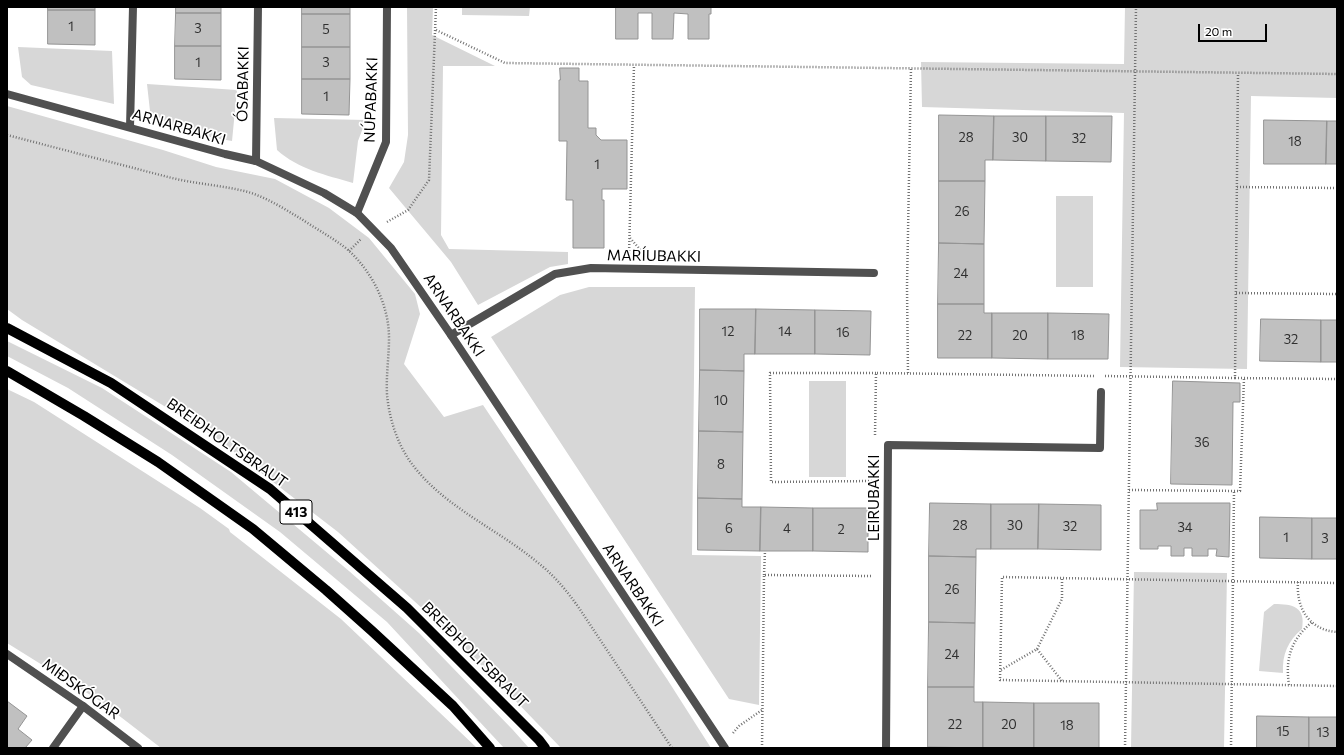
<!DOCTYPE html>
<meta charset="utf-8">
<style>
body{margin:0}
#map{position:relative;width:1344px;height:755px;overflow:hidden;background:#fff;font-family:Commissioner,sans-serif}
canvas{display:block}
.frame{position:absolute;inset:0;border:8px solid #000;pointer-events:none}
.scale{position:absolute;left:1198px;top:24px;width:69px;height:18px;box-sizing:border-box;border:2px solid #000;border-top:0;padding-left:5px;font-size:12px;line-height:14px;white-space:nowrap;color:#000;-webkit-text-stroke:3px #fff;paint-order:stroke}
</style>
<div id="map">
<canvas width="1344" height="755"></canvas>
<div class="frame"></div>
<div class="scale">20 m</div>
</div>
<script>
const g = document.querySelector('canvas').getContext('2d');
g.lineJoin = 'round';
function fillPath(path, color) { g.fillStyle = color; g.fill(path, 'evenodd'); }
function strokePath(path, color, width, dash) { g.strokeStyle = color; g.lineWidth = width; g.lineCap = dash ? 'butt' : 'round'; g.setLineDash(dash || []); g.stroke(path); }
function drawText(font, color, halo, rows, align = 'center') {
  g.font = font + ' Commissioner,sans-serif'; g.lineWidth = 3.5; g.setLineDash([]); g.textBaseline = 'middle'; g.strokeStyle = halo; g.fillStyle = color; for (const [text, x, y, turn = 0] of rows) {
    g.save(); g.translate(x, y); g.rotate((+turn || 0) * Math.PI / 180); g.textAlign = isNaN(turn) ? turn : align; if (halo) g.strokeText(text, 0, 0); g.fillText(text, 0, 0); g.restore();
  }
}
fillPath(new Path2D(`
 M407 7H433L432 35 495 66H443L441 235 449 249 568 252V264L550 267 478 305 451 262 389 188 404 162 408 135Z
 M462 7H530L529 16 462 15Z
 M1125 7H1337V98L1251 96 1247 369 1120 367 1124 113 922 107 921 62 1124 64Z
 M18 47 112 51 114 104 31 85 22 77Z
 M147 84 237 90 232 141 198 135 166 123 150 111Z
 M7 106 163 150 216 167 275 179 329 208 369 238 415 294 420 314 404 364 444 417 483 405 667 679 711 748H561L456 639 338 532 212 435 22 320 7 309Z
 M274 118 366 120 358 141 353 183C326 175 298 169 277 150Z
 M1056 196H1093V287H1056Z
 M589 287H695L692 555 761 556 759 705 729 699 491 337 560 295Z
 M7 341 102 388 231 472 349 571 419 633 513 730 529 748H504L387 622 280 532 172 455 68 388 7 356Z
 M809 381H846V477H809Z
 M7 389 34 402 200 508 229 529 230 532 341 619 477 748H161L100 701 7 643Z
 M1134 572 1227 573 1224 748H1131Z
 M1274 604C1293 604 1306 607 1302 629 1288 641 1282 654 1283 673L1259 671 1264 612Z`), '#d7d7d7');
const building = new Path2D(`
 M48 7H95V10H48Z
 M176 7H221V13H176Z
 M302 7H350V14H302Z
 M616 7H711V14H709V39H688V14L674 13 673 39H652V13H638V39H616Z
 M48 10H95V45L48 44Z
 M176 13H221V46H175Z
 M302 14H350V47H302Z
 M175 46H221V80L175 79Z
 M302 47H350V79H302Z
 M560 68H579V81H588V128H596V135L601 140H627V189H602V200H604V248H573V200H566L567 141H559V80H560Z
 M302 79H350L349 115 302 114Z
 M939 115 994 116 993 160H985V181H939Z
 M994 116H1046V161L993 160Z
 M1046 116H1112L1111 162 1046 161Z
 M1264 120 1327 121 1326 164H1264Z
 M1327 121H1337V164H1326Z
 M939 181H985L984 244 939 243Z
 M939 243 984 244V304H938Z
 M938 304H984V313H992V358H938Z
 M700 309H756L755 354H744V371L700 370Z
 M756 309 815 310V354H755Z
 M815 310 871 311 870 355 815 354Z
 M992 313H1048V359L992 358Z
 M1048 313 1109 314 1108 359H1048Z
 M1261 319 1321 320V362L1260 361Z
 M1321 320H1337V362H1321Z
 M700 370 744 371 743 432 699 431Z
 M1173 381 1240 383V402H1233L1232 485 1171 484Z
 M699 431 743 432 742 499 698 498Z
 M698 498 742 499V507H761L760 551 698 550Z
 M930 503 991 504V549H976V557L929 556Z
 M1157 503H1230L1229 557 1216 556 1217 549H1208V556H1192V548H1184V556H1171V546H1158V549H1140V510H1157Z
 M991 504H1039L1038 549H991Z
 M1039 504 1101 505V550L1038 549Z
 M761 507 813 508V551H760Z
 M813 508H868V552L813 551Z
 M1260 517 1312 518V559L1260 558Z
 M1312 518H1337V559H1312Z
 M929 556 976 557 975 623 929 622Z
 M929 622 975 623 974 687H928Z
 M928 687H974V702H983V748L928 747Z
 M7 701 27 716 18 729 32 740 25 748H7Z
 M983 702 1034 703V748H983Z
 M1034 703H1099V748H1034Z
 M1257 716 1309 717V748H1257Z
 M1309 717H1337V748H1309Z`);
fillPath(building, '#c0c0c0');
strokePath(building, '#949494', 1);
strokePath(new Path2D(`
 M436 30 505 63 1337 74
 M7 135 168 177C194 184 222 185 248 192 268 198 286 210 303 220 318 230 333 238 347 249 372 271 389 305 389 338 389 357 386 375 387 394 389 418 397 444 412 464 444 507 496 528 537 562 554 575 567 591 579 608L672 748
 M1237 187 1337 188
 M387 222 408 210 429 180 436 7
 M630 238 644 254
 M349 251 361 239
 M629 254 634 65
 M1236 293 1337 294
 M908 373 907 287 911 68
 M1105 376 1235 378 1238 73
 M1235 378 1337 379
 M875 435 876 373 1096 376
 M872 481 771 482 770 373H876
 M1129 490 1240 491 1244 378
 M764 575 765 551
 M1298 582C1296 608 1309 630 1337 632
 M1337 583 1002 577 1000 680 1337 686
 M1037 649 1062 599V579
 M1001 670 1037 649 1062 681
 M1289 685C1285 658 1291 640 1312 622
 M733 733 739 726 762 710
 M762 748 764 575 871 576
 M1125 748 1136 7
 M1231 748 1234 491`), '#727272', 2.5, [1, 2]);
strokePath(new Path2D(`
 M130 127 133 7
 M256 161 258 7
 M357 213 386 142 387 7
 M451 335 555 274 591 268 874 273
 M53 748 83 706
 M886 748 888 445 1100 448 1101 392`), '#505050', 8);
strokePath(new Path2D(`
 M7 94 225 154 256 161 324 193 357 213 391 248 451 335 725 748
 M7 654 83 706 138 748`), '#505050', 8);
strokePath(new Path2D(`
 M7 328 111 383 270 489 407 608 539 740 545 748
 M7 371 84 416 158 462 253 529 326 590 372 631 453 706 490 748`), '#000', 10);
drawText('13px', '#303030', null, [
 ["1",71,27],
 ["3",198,29],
 ["5",326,30],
 ["1",198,63],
 ["3",326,63],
 ["1",326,97],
 ["28",966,138],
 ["30",1020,138],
 ["32",1079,139],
 ["18",1295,142],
 ["1",597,165],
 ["26",962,212],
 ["24",961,274],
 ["12",728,332],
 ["14",785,332],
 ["16",843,333],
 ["22",965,336],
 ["20",1020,336],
 ["18",1078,336],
 ["32",1291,340],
 ["10",721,401],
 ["36",1202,443],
 ["8",721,465],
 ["28",960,526],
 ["30",1015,526],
 ["32",1070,527],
 ["34",1185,528],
 ["6",729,529],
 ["4",787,529],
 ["2",841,530],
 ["1",1286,538],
 ["3",1325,539],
 ["26",952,590],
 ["24",952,655],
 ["22",955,725],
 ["20",1009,725],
 ["18",1067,726],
 ["15",1283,732],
 ["13",1323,733]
]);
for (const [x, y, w] of [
 [296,512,32]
]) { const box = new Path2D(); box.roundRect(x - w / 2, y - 12, w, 24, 3); g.fillStyle = '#fff'; g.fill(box); strokePath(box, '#000', 1); }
drawText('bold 14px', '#000', null, [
 ["413",296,512]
]);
drawText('15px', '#000', '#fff', [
 ["ÓSABAKKI",243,84,-89],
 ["NÚPABAKKI",371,100,-88],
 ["ARNARBAKKI",179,127,16],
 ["MARÍUBAKKI",654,256,1],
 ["ARNARBAKKI",454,315,56],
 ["BREIÐHOLTSBRAUT",227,443,35],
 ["LEIRUBAKKI",874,498,-90],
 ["ARNARBAKKI",633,585,56],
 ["BREIÐHOLTSBRAUT",475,655,45],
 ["MIÐSKÓGAR",81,689,36]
]);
</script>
